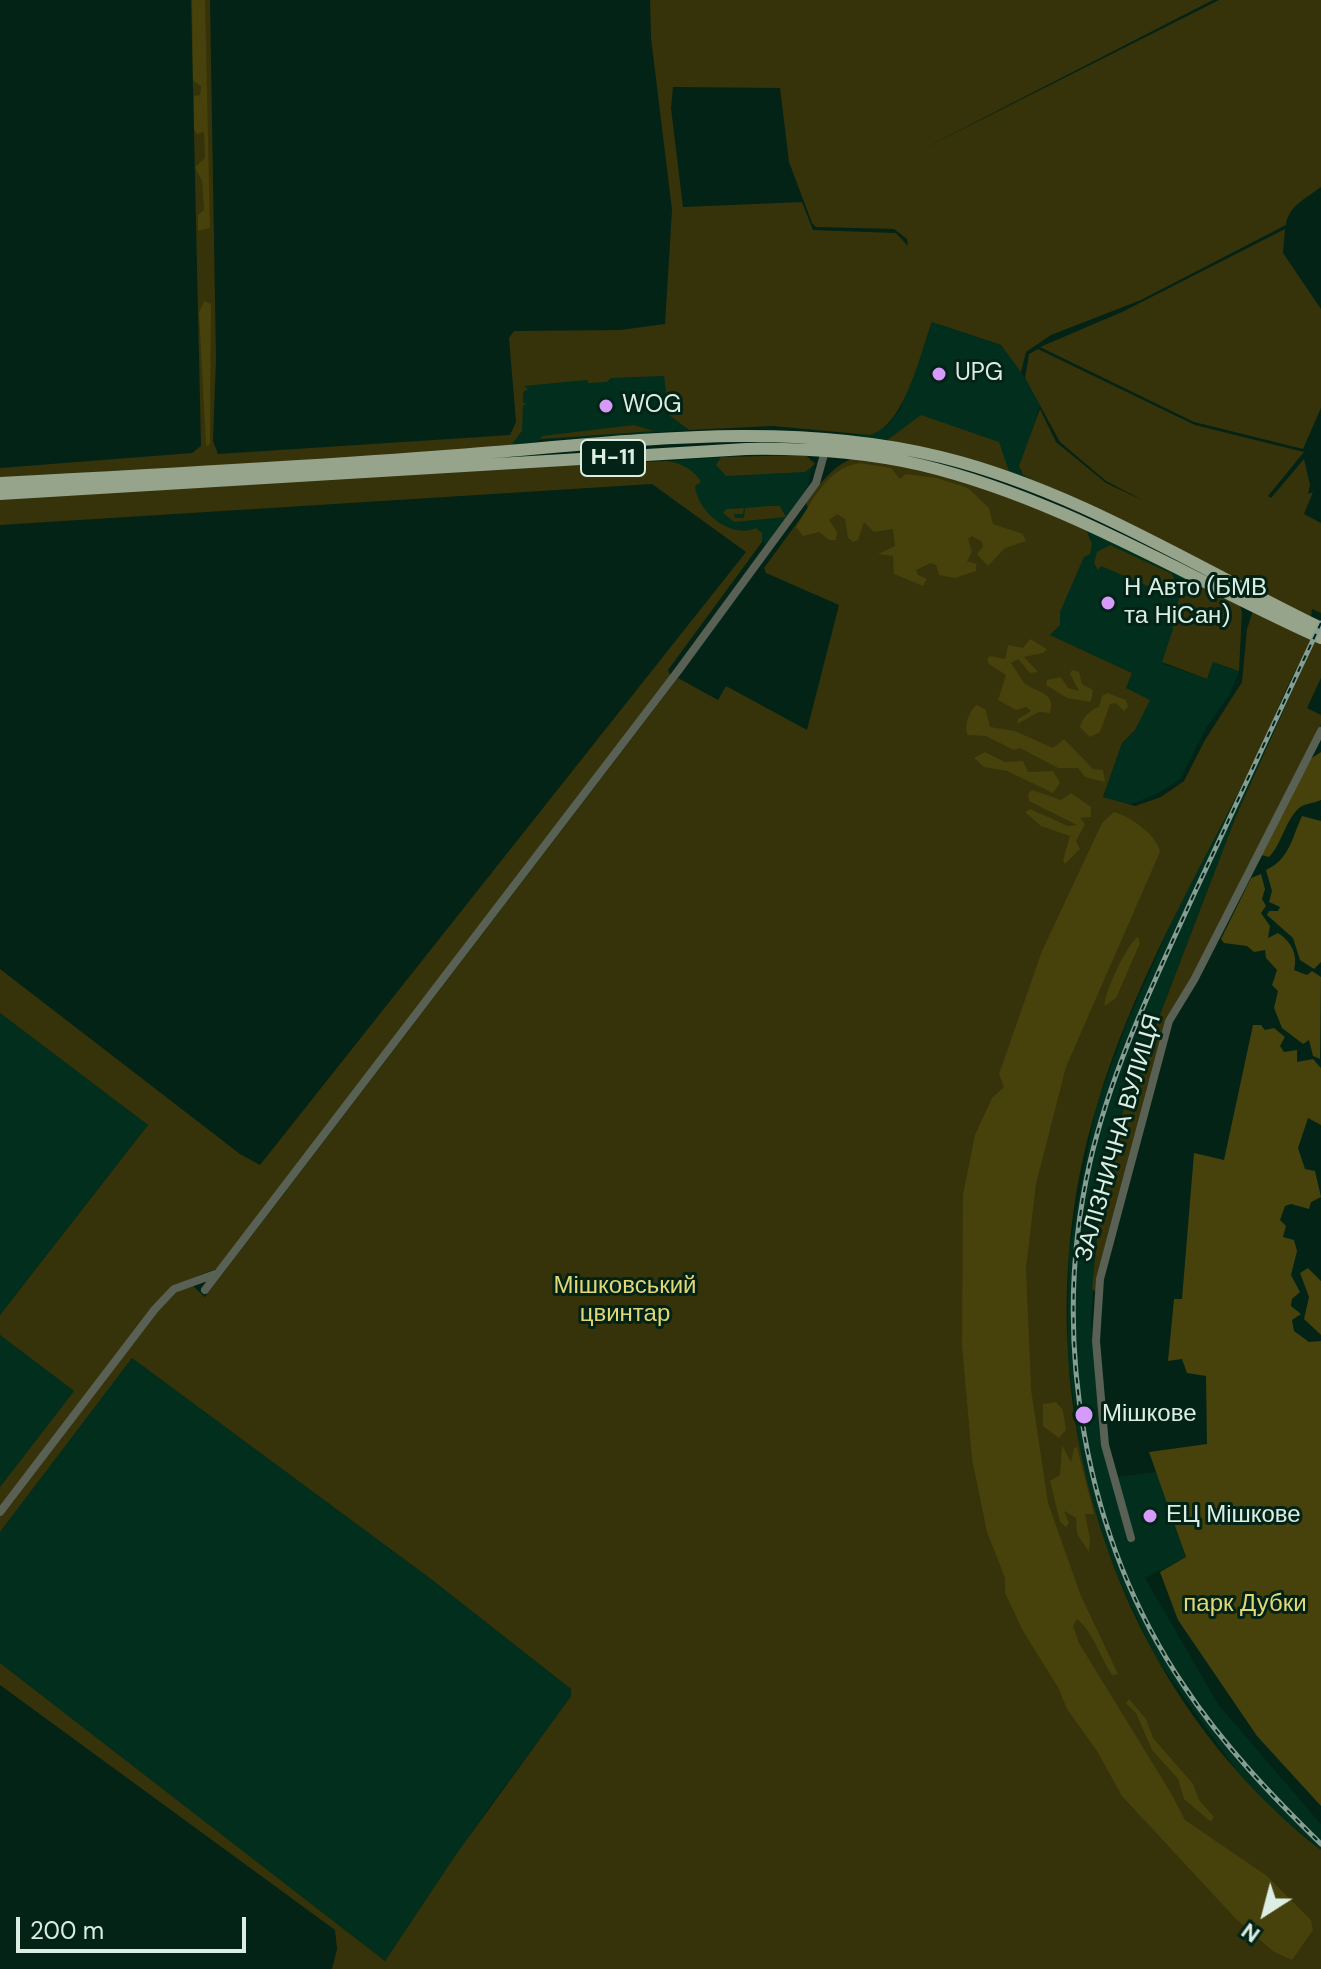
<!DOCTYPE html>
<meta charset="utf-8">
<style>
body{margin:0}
#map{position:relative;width:1321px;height:1969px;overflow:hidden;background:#022316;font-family:"DM Sans",sans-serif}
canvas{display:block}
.north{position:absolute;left:1225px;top:1873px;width:80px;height:80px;-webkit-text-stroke:6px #022316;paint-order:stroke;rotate:216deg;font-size:22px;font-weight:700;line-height:32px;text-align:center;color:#dceee4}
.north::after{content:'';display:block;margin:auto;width:28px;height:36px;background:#dceee4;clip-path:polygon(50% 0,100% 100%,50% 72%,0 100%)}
.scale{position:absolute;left:16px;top:1917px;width:230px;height:36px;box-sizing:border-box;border:4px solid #dceee4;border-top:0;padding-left:10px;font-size:24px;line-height:28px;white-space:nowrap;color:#dceee4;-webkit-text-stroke:6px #022316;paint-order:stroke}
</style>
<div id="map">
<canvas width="1321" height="1969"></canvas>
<div class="north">N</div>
<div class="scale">200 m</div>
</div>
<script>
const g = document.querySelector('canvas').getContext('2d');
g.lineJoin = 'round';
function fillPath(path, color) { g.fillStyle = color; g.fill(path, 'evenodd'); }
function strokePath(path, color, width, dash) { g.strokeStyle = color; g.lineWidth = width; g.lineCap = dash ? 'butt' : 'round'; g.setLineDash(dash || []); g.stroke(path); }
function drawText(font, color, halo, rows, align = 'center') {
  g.font = font + ' "DM Sans",sans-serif'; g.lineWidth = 6; g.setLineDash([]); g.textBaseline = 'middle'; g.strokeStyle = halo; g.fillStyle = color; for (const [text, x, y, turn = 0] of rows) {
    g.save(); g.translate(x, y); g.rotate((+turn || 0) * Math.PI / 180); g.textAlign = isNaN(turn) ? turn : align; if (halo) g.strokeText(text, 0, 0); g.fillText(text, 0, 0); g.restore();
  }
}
fillPath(new Path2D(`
 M932 322 1000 345 1014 359 1040 405 1020 471 1044 488 847 432 870 435 888 425 900 410Z
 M666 371 673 416 689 430 541 440 509 448 518 431 520 384Z
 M723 457 814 461 806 491 765 546 762 539 730 532 709 516 695 502 676 463 667 461Z
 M1085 527 1201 583 1164 664 1207 679 1213 662 1239 671 1230 694 1206 728 1180 779 1159 793 1129 805 1103 797 1122 743 1135 730 1126 688 1132 673 1050 635 1060 625 1058 612Z
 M1305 651 1309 653 1236 816 1122 1114 1099 1219 1091 1318 1102 1439 1117 1477 1157 1472 1186 1558 1145 1578 1218 1704 1321 1824V1850L1275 1812 1242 1778 1156 1658 1120 1582 1098 1527 1082 1467 1067 1353 1069 1250 1096 1106 1128 1020 1178 908 1248 773Z
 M0 1013 148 1125 0 1315Z
 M0 1335 74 1391 0 1487Z
 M132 1358 431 1579 571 1689V1696L488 1809 385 1961 0 1663V1532Z`), '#012e1d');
fillPath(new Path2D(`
 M191 0H210L216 359 213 441 218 454 510 435 516 422 509 338 514 331 620 330 665 324 672 210 651 38 650 0H1213L921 150 1219 0H1321V187C1307 198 1288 206 1286 225L1141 300 1051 335 1026 352 1021 372 1001 345 932 322C920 353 905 426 870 435L772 426 689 430 669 415 664 376 611 378 607 382 589 383 587 380 524 386 528 389 523 392V403H527L523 406 522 431 509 448 0 479V468L192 453 201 446ZM673 87 780 88 789 162 812 223 816 227 894 229 907 239 908 246 896 233 813 230 802 202 683 207 671 108Z
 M1285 229 1283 253 1321 309V408L1303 449 1194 422 1040 347 1122 312Z
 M1038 349 1195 425 1304 452 1268 496 1271 498 1304 459 1310 485 1308 494 1313 492 1304 514 1321 523V613L1312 609 1311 617 1023 475 1019 466 1040 409 1056 442 1106 483 1144 501 1106 481 1060 442 1025 378 1029 354Z
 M921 415 999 442 1010 474 886 441Z
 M634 425 654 431 540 439 542 436Z
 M806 455 815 464 805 472 726 476 716 465 721 457Z
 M857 457 943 473 1085 527 1092 544 1090 554 1084 557 1060 612V625L1050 635 1132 673 1126 688 1150 700 1135 730 1122 743 1103 797 1135 806 1161 797 1184 781 1205 740 1242 682 1247 629 1253 611 1321 641V678L1307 708 1321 715V725L1193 979 1167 1020 1096 1292 1092 1289 1099 1219 1122 1114 1236 816 1309 654 1306 651C1284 689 1269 732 1249 772 1194 880 1132 987 1097 1105 1016 1371 1100 1677 1321 1850V1969H332L337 1949 335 1930 0 1685V1663L385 1961 455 1856 571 1696V1689L431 1579 132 1358 0 1532V1517L158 1311 177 1292 193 1286 205 1297 678 678 718 700 726 686 807 730 839 605 766 573 764 568 808 508 806 503C819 485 834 463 857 457Z
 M667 461C683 463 696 472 701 482L695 486C698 513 731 539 756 528L762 533V542L668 670 670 675 218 1268 172 1286 0 1508V1487L74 1391 0 1335V1315L148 1125 0 1013V969L240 1154 260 1165 746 552 652 484 0 525V498L508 467Z
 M768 506H780L786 517 734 522 723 513 726 509 744 508 743 514H734L735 518H744L745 508Z
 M1110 545 1172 574C1177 584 1175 595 1164 600L1166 594 1101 566 1098 570 1094 563 1097 552Z
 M1201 583 1240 605 1242 612 1239 671 1213 662 1207 679 1162 662 1173 629 1171 616 1183 591Z`), '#36320a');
fillPath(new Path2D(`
 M192 0H205L210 228 198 231V215L204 210 202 181 195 167 205 158 204 132 197 134 194 129V96L200 95 201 86 193 81Z
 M204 301 211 304 210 444 206 446 199 313Z
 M860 463 891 468 900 479 906 474 937 478 968 488 989 508 993 524 1023 534 1026 541 1005 548 988 566 977 554 983 547 982 542 972 536 968 539 972 552 967 561 976 564V571L955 578 939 575 936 565 930 563 916 570 918 575 927 579 923 586 894 574 893 556 878 554 895 546 893 529 874 532 864 522 858 540 853 542 848 538 845 519 837 514 829 520 837 532 836 540H829L819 532 803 536 796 527C812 502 826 468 860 463Z
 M1030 639 1047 649 1043 653 1024 657 1038 672 1030 673 1018 659 1011 663C1015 668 1022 682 1027 685 1039 693 1056 693 1050 713L1039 712 1017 724 1018 719 1031 711 1026 707 1016 710 998 700 1006 675 989 664 987 659 990 656 1005 659 1008 645 1023 648Z
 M1072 670 1079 672 1082 684 1093 690 1091 702 1067 698 1046 685 1047 680 1061 677 1068 688 1079 691 1070 674Z
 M1107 693 1126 700 1128 707 1124 711 1116 703 1110 704 1100 732 1090 737 1080 727C1082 718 1091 709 1099 707L1102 696Z
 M977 705 986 710 990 727 1015 731 1053 748 1064 739 1093 769 1103 770 1105 782 1085 777 1078 768H1058L1020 748 1014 750 986 736 968 735C963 728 969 710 977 705Z
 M985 752 1005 762 1023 761 1028 772 1053 771 1060 783 1053 793 1007 771 984 767 974 758Z
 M1321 752V800C1315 803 1308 803 1302 806 1286 816 1283 843 1269 857L1261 855 1310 759Z
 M1032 790 1061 800 1071 793 1091 807V817L1080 818 1085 824 1076 841 1080 849 1065 864 1063 860 1070 836 1041 826 1025 812 1030 809 1068 826 1077 825 1029 801 1028 794Z
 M1114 812C1130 816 1158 836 1160 852L1066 1067 1036 1184 1026 1268 1031 1389 1048 1503 1081 1596 1118 1674 1112 1675C1101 1659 1092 1630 1077 1619L1073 1626 1079 1643 1172 1795 1185 1820 1267 1876 1311 1920 1313 1930 1292 1960 1274 1952 1236 1919 1122 1796 1097 1751 1067 1709 1059 1689 1023 1631 1005 1593V1578L987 1532 972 1459 962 1345 963 1195 975 1135 992 1098 1004 1087 999 1074 1042 951 1102 823Z
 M1302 816 1321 821V962L1314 969 1300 960 1293 938 1267 915 1269 911H1278L1280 907 1269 902 1272 891 1266 870C1290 859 1292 837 1302 816Z
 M1261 874 1265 889 1262 899 1266 906 1261 913 1270 926 1268 938 1278 933C1292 942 1298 955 1294 970L1307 975 1312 971 1321 977 1320 1059 1313 1056 1309 1040 1303 1044 1282 1028 1274 1008 1278 991 1272 985 1277 970 1266 958 1265 950 1254 952 1247 946 1224 943 1221 939 1251 878Z
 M1138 937 1140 943 1116 998 1105 1006C1103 995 1128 942 1138 937Z
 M1253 1025H1261L1265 1030 1274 1028 1285 1037 1280 1046 1284 1052 1297 1050V1062L1313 1059 1321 1068V1125L1308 1118 1298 1148 1305 1169 1315 1171 1321 1197 1311 1202 1309 1209 1291 1204 1285 1206 1280 1220 1286 1226 1283 1237 1294 1240 1297 1251 1291 1275 1300 1292 1292 1299 1291 1306 1301 1314 1292 1320 1294 1331 1309 1342 1321 1341V1806L1257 1736 1178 1620 1160 1572 1186 1557 1149 1452 1207 1444 1206 1376 1187 1373 1182 1359 1168 1361 1174 1299H1182L1194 1153 1224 1160Z
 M1308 1268 1321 1281V1335L1304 1319 1309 1297 1300 1273Z
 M1056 1402 1063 1410 1066 1430 1059 1438 1043 1426V1404Z
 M1062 1445 1071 1462 1074 1448 1077 1447 1094 1514H1085L1090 1539 1089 1552 1077 1534 1076 1518 1064 1511 1069 1523 1066 1527 1060 1522 1050 1481 1060 1475Z
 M1129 1699 1146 1719 1153 1738 1193 1784 1199 1800 1214 1817 1211 1822 1184 1799 1178 1779 1152 1750 1136 1713 1126 1703Z`), '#47410c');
strokePath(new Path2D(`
 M205 1290 678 671 816 483 825 451
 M0 1512 155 1309 174 1289 218 1273
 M1131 1538 1105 1445 1096 1341 1100 1279 1169 1021 1194 980 1321 731`), '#596054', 8);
strokePath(new Path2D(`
 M0 483C153 475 305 467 458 455 619 443 782 418 941 457 1076 490 1197 568 1321 628
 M0 494 746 449C805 448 864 452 921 465 1063 499 1189 579 1321 638`), '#95a48b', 12);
const rail = new Path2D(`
 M1321 623C1279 712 1237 802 1195 892 1155 980 1112 1067 1090 1162 1050 1337 1083 1536 1184 1686 1223 1745 1271 1795 1321 1844`);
strokePath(rail, '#859d92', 5);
strokePath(rail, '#022316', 2, [6]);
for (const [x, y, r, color] of [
 [939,374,8,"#d69bfa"],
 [606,406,8,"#d69bfa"],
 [1108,603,8,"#d69bfa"],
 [1084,1415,10,"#d69bfa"],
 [1150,1516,8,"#d69bfa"]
]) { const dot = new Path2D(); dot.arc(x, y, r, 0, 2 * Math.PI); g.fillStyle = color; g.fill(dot); strokePath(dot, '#022316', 3); }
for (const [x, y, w] of [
 [613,458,64]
]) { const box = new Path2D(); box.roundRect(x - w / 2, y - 18, w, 36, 6); g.fillStyle = '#022316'; g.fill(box); strokePath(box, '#dceee4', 2); }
drawText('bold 22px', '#dceee4', null, [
 ["Н-11",613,458]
]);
drawText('24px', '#dceee4', '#022316', [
 ["UPG",955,374],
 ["WOG",622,406],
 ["Н Авто (БМВ",1124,589],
 ["та НіСан)",1124,617],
 ["Мішкове",1102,1415],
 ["ЕЦ Мішкове",1166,1516]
], 'left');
drawText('24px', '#dceee4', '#022316', [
 ["ЗАЛІЗНИЧНА ВУЛИЦЯ",1119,1138,-74]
]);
drawText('24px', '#e2d777', '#022316', [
 ["Мішковський",625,1287],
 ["цвинтар",625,1315],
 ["парк Дубки",1245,1605]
]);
</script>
